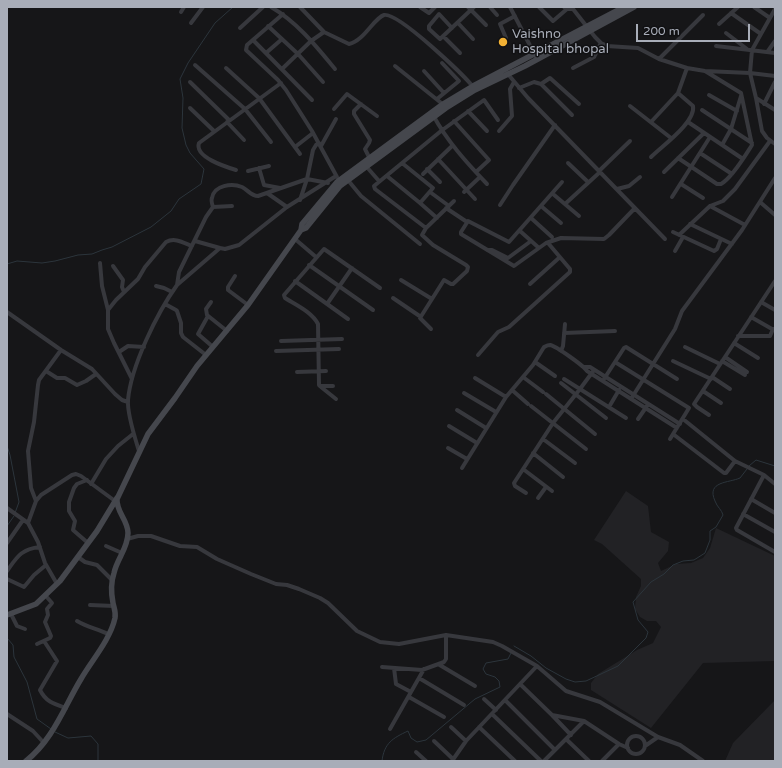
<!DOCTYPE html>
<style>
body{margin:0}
#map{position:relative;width:782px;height:768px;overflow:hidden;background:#161618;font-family:"Varela Round",sans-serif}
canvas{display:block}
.frame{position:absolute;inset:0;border:8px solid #a8adb8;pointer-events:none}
.scale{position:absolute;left:636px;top:24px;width:114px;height:18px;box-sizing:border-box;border:2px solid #a8adb8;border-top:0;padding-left:5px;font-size:12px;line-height:14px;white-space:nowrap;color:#a8adb8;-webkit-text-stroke:3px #111113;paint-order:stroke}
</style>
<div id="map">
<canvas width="782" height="768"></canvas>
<div class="frame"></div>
<div class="scale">200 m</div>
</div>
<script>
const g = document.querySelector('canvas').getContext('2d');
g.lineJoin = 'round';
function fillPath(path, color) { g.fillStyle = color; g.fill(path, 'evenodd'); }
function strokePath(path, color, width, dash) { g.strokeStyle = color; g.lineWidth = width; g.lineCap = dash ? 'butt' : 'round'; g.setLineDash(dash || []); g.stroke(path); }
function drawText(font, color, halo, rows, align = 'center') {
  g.font = font + ' "Varela Round",sans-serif'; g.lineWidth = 3; g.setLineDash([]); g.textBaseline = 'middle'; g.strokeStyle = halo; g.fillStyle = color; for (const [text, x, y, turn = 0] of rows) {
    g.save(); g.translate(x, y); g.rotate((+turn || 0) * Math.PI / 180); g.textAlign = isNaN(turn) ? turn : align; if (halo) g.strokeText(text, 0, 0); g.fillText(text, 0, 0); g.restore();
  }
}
fillPath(new Path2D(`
 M626 491 648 506 651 532 669 542 668 551 658 563 661 571 676 564 691 563 703 558 710 548 716 528 775 556V661L703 663 651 728 591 690V683L598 674 637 650 653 643 661 627 656 621H647L640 617 635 609 636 597 641 586V579L602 544 594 540Z
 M775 700V761H725L733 743Z`), '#222225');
strokePath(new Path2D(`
 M7 264 17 261 42 263 55 261 78 255 92 254 102 250 112 247 151 227 171 211 179 199 201 184 204 169 190 153 186 145 182 128 183 98 180 79 188 63 215 23 233 7
 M7 446 10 455 19 502 15 513
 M749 466 756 460 775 466
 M7 526 14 516
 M7 638 13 645 14 657 27 682 37 719 51 729
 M514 646 531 656 546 668 566 679 575 682 586 681 618 666 646 638 648 632 638 620 633 602 651 582 664 574 673 565 683 561 694 560 705 553 710 540V531L716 527 723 515C722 510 717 507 715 501 706 481 729 483 740 478L747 469
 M55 732 68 738 91 736 98 744V761
 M382 761C384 743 393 738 408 731L411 738 417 742 426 740 475 699 500 687 499 681 495 677 486 674 483 669 486 663 508 659 511 653`), '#2c353c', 1);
strokePath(new Path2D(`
 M271 7C297 22 316 46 335 69
 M300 7 324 32 349 44C364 41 374 18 384 15 398 12 464 75 474 88
 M420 7 429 13 435 7
 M468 7 486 25
 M490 7 497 15
 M510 7 537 59
 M539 7 553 21 567 9
 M564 7 567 9H573L595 37 601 43 607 46 638 48 659 59 687 68 705 71 750 73 775 76
 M754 7 770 18
 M775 9 752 50 750 73 756 98 762 131 767 138 775 144
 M181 12 184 7
 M731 13 761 34
 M283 14 247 45 246 50 278 80 286 90 312 131 337 177
 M191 23 203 7
 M458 23 473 39
 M719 24 738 7
 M268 26 298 54 323 82
 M240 28 263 7
 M452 28 439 14 429 26V29L440 39 474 7
 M726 33 747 49
 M443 36 460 53
 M506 38 500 24 515 16
 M253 40 312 100
 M716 46 775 53
 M768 51 775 41
 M266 53 282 39
 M659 59 703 15
 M195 65 245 109 271 142
 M395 66 445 106
 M226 68 259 98 300 154
 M573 68 594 57 601 43
 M282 69 311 41 324 32
 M424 71 444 93
 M507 73 528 98 665 239
 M190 82 229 120
 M541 84 550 78 579 104
 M519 88 534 82 541 84 572 115
 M709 95 737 111
 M756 98 775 110
 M437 99 459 81 442 63
 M361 104 354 111V114L370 140 369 143 365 149 370 159
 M764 104 775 82
 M630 106 671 138
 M190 108 214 131
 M334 109 347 94 377 116
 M702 110 752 143
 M468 111 487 131
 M433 115C447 141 466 162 487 184
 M454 121 489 160 476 172
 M227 122 244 140
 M651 122 678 93 687 68
 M688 122 743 159
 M499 131 512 116 510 89 514 82
 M722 145 731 129 741 96
 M321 146 336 119
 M295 147 313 133
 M700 153 732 174
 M651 157C662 146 696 122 693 106L678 93
 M678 158 717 184H721C732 178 745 156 752 145L741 93 705 71
 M438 159 475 199
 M568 163 588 182
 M365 165 379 181
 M259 168 264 185 280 188
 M427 169 440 182
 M236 170C226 167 194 157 199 143L281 83
 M248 171 269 166
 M599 171 630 141
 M664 172 704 133
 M423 174 452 146
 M387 176 420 203 433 188 402 163
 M347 179 361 196 420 244
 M562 182 509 242 468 221 461 232V234L514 266 546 243 561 238 604 239 609 235 635 208
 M681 184 703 198
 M617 189 629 186 640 177
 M430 192 449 206
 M464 192 480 177
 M267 193 287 207
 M553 194 579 216
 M672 197 710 137
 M300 200 307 179 313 150 316 145 319 143
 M760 202 775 215
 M420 203 437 218
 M565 204 600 172
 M500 205 513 185 555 125
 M541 206 561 223
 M710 206 745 225
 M213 207 232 206
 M446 208 467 222
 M531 218 552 237
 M690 224 732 244
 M426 228 375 189 374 186 441 131 484 100 498 120
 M520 231 539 248
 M673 232 714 251 717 249 721 239
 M679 235 710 206 723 201 735 189 770 141
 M295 239 316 257
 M195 241 220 248
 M487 250H492L508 258 531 241
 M675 251 683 237
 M100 263 102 286 108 310V329L114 343 132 379
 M309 265 373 310
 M113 266 123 280 122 287 124 292
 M235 276 228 287V290L248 305
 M401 280 432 299
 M295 281 348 319
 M530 284 560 257
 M177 285 179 272 206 217 213 207C212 204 211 200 212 198 214 185 232 183 242 187 248 190 251 196 258 196L307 179 328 183
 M156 286 164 288 172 292
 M393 298 421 317
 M211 302 206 309 207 315 227 331
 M761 302 775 310
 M165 304 176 310 177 311 181 323V333L183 337 206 355
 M327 304 352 268
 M108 310 116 300 138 279 145 267 166 242C175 237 184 243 192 246
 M7 312 61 350 92 369 115 394 122 400 128 402
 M208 316 198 334 213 347
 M751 317 772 329H775
 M431 329 420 318 444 280 451 284H453L467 271 468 267 466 265 433 245 422 235 426 228 454 201
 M564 333 615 331
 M738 336H770L773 329
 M281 341 342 339
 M734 343 758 358
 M685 347 720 364
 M276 351 339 349
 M561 351 563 346 565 324
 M119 352 128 346 144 347
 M478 355 498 332 509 327 570 272V269L548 243
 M725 357 747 372
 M673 361 711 379
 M722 361 745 375
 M535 362 555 376
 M615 362 689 408 670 439
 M584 367H590L680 424
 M46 371 57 378H65L77 385 86 381 96 374
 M297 372 326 371
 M523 377 543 392
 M712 377 730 389
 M475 378 506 397
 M564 379 626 418
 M604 379 624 348 626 347 677 379
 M561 383 606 418
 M333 386H320L319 385 318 324C312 312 296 305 285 298L284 295 324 249 380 288
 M321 387 336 399
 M512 390 528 404
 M703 391 721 403
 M464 393 496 412
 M546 394 595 434
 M631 399 675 329 682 311 742 230 775 178
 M531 406 586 449
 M609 407 619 390
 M457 410 486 428
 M709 415 697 407 694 404 775 281
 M638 419 647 406
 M683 419 735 461 764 475 775 484
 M449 426 477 443
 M673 434 724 473H726L735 461
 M543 439 575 463
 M448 448 467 459
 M139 451C135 438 127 414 128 400 131 366 157 313 177 285L220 248 225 249 239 245 287 207 336 176
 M533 453 563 477
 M462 468 506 397 533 365 544 347C546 346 547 345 550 345 556 346 584 366 587 371L677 428
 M523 469 552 491
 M764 475 736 528 737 530 775 552
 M87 480 77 484 74 488 69 502V511L75 521 73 530 88 543
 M91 484 106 459 118 446 133 434
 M526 493 515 486 514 483 553 423 580 389 594 370
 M538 498 546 487
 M751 499 775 513
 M36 501 31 488 28 451 34 422 38 385 39 380 61 350
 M7 508 28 523 38 542 45 563 57 584
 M743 514 775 532
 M28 523 36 501 41 495 72 475 76 474 81 476 115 501
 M127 539 138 536H151L180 546 197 547 217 559 251 574 276 584 287 585 299 589 320 598 328 603 357 631 380 642 399 644 446 635 493 642 502 646 537 666 566 691 600 702 658 737 680 745 703 761
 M7 543 23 520
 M106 546 122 553
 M78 557 85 562 97 565 112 580
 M7 571C17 557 21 549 40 547
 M7 579 24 587 34 575 46 565
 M90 605 114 606
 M11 614 17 626 25 629
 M77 621C87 627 98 629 108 634
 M44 641 57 661 40 690C46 702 54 704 66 708
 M37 644 50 638 51 636 45 622 48 615 47 609 52 603 45 595
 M438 664 475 686
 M382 667 422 670 444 662 446 659V635
 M394 668 396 684 411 692
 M419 678 464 705
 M520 684 552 715 584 721 619 744 628 748
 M409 697 444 717
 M484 699 496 710
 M505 700 555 750
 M7 714 33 731 44 743
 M492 714 541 761
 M552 715 571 735
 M451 727 466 741
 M479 727 515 761
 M390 729 424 669
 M627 745a9 9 0 1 1 18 0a9 9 0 1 1-18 0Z
 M566 739 589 761
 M434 741 453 759
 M645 746 658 737
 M416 752 426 761
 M452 761 466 741 537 666
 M544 761 584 721
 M602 761 619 744`), '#37383d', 4);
strokePath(new Path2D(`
 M301 230 302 224 337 182 443 104 473 86 624 7
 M7 615 36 604 60 581 97 531 117 498
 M26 761C53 740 64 707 81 679 92 660 110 640 115 618 116 612 114 608 113 603 111 593 111 582 114 573 117 559 128 548 128 533 128 520 116 512 117 499L148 434 175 398 197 366 248 305 301 230 306 228 340 186 446 108 475 90 525 66 634 7`), '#45474d', 5.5);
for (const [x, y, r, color] of [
 [503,42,5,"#f2b134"]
]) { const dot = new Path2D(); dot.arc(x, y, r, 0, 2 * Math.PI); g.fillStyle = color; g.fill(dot); strokePath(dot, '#111113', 1.5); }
drawText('13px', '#a8adb8', '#111113', [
 ["Vaishno",512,35],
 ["Hospital bhopal",512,50]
], 'left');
</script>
